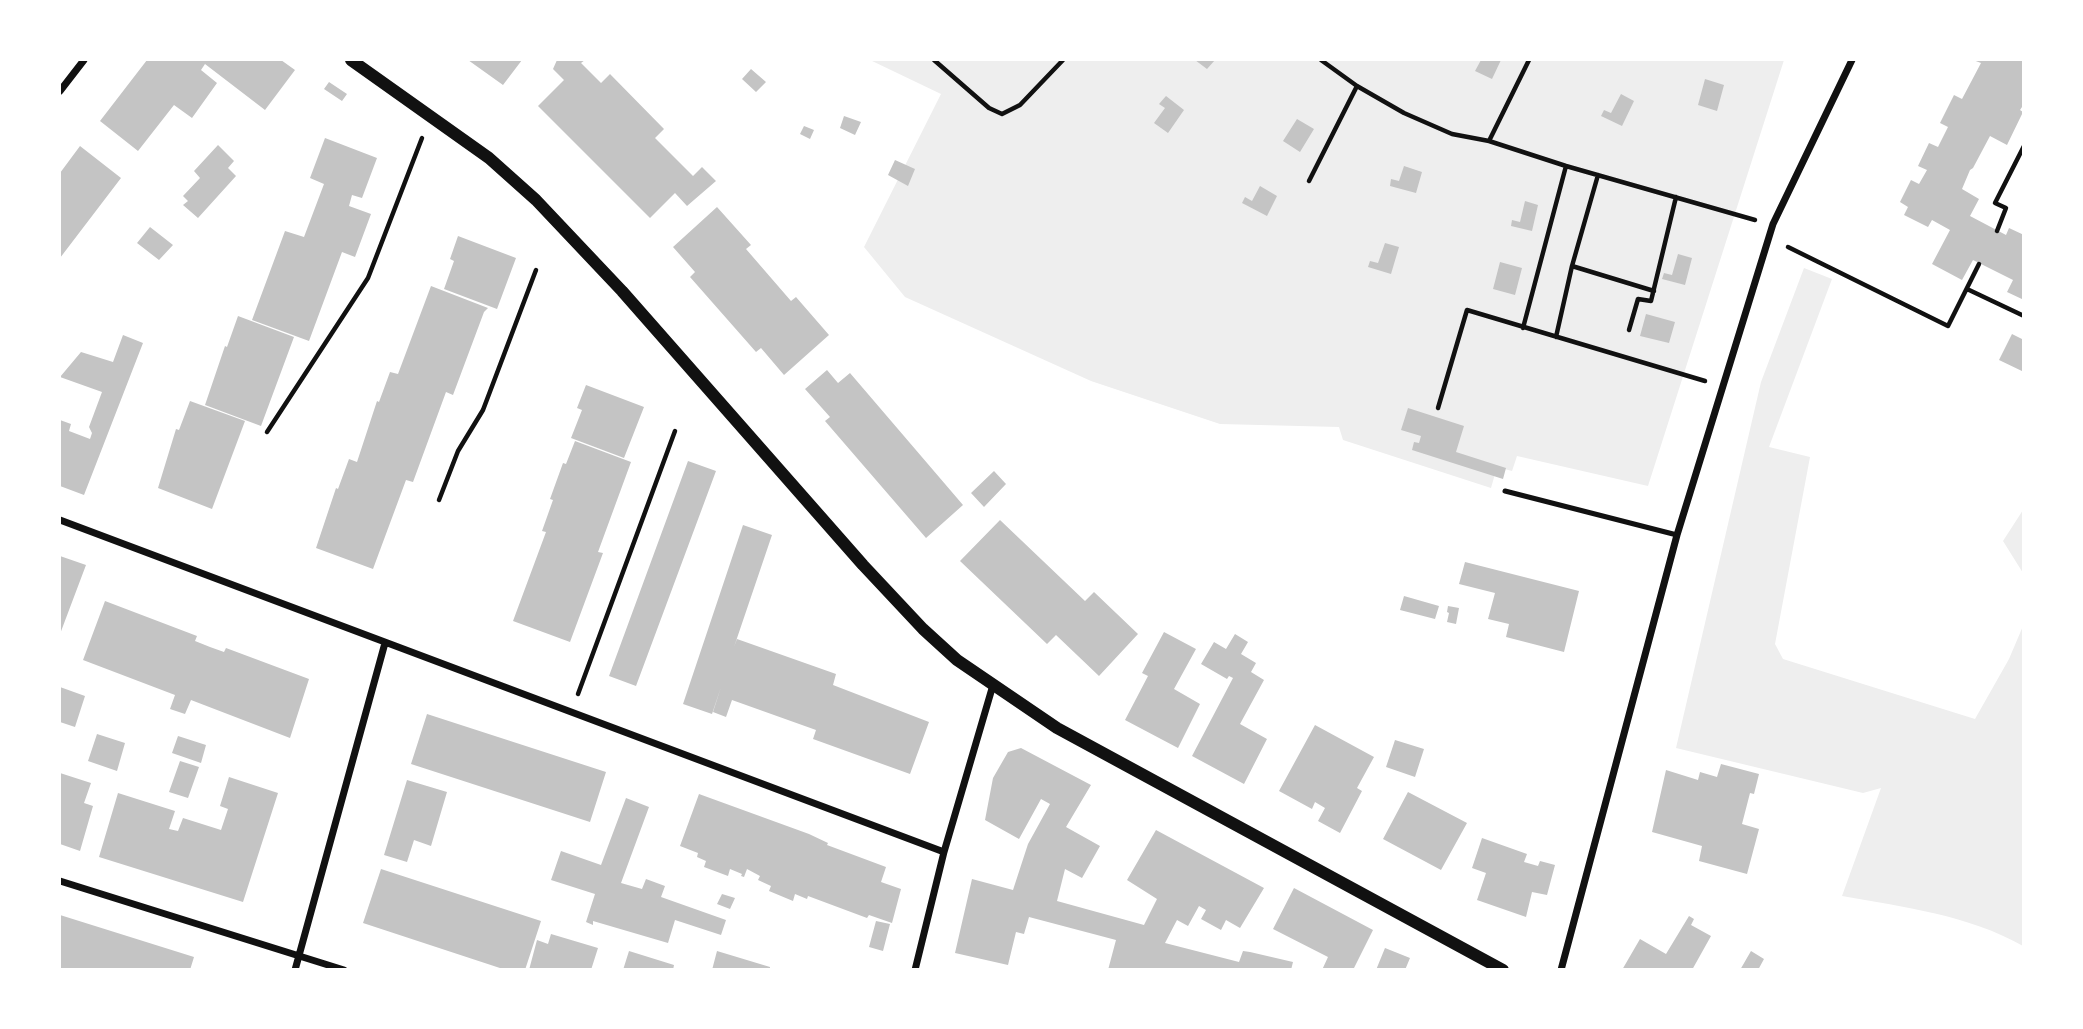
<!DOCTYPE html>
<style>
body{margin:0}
#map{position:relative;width:2083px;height:1029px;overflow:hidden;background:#fff;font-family:"Alegreya Sans",sans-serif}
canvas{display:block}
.frame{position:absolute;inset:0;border:61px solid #fff;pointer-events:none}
</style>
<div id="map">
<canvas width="2083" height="1029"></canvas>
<div class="frame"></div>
</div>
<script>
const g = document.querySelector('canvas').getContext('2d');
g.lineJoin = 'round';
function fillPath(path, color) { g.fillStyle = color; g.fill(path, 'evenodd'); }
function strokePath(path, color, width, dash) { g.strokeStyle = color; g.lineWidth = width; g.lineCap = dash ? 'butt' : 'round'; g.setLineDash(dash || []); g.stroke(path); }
fillPath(new Path2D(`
 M870 60H1784L1648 486 1517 456 1512 471 1497 467 1491 488 1343 440 1339 427 1220 424 1091 381 905 297 864 247 941 94Z
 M1804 268 1832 279 1769 447 1810 457 1775 644 1783 659 1975 719 2009 659 2023 626V946C1969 915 1903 907 1842 896L1881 788 1863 793 1676 748 1761 382Z
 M2023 510V573L2003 541Z`), '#eee');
fillPath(new Path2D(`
 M147 60H281L295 70 265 110 205 64 201 70 217 83 192 118 174 105 138 151 100 121Z
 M468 60H522L503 85Z
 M557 60H585L581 63 601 83 610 74 664 129 655 138 693 176 702 167 716 181 687 206 675 193 650 218 538 106 564 80 553 69Z
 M1195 60H1215L1207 69Z
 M1481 60H1501L1492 79 1475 71Z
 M1973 60H2024V104L2020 110 2023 112 2007 145 1990 136 1973 168 1970 170 1962 189 1979 199 1970 216 2006 235 2009 228 2024 235V300L2007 292 2013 280 1973 260 1962 280 1932 264 1950 230 1932 220 1928 227 1904 215 1908 207 1900 202 1911 180 1919 184 1927 170 1918 166 1929 143 1938 147 1948 127 1940 123 1954 95 1962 99 1981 63Z
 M751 69 766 82 756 92 742 79Z
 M1705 79 1724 85 1717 111 1698 105Z
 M329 82 347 94 342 101 324 89Z
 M1621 94 1634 101 1622 126 1601 116 1604 110 1611 113Z
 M1166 96 1184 110 1168 133 1154 123 1165 108 1159 104Z
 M844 116 861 122 855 135 840 128Z
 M1297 119 1314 129 1300 152 1283 141Z
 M804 126 814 130 810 139 800 134Z
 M325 138 377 158 362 198 352 195 349 206 371 214 355 257 342 252 309 341 252 320 285 231 304 237 324 184 310 178Z
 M218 145 234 161 228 168 236 176 198 218 183 205 188 201 183 196 200 178 194 171Z
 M80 146 121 178 60 258V173Z
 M895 160 915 169 908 186 888 175Z
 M1404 166 1422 172 1416 193 1390 186 1391 179 1399 181Z
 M1260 186 1277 196 1267 216 1242 203 1245 197 1252 201Z
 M1525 201 1538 205 1532 231 1511 226 1512 220 1520 222Z
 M717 207 751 245 746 249 791 301 796 297 829 335 784 375 761 348 756 352 690 277 695 272 673 247Z
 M150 227 173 245 159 260 137 243Z
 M458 236 516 258 497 309 444 289 454 261 450 259Z
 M1385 243 1399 247 1391 274 1368 267 1370 261 1378 263Z
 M1678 254 1692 258 1685 285 1662 279 1664 273 1672 275Z
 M1500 262 1522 268 1515 295 1493 289Z
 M431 286 488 308 484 312 453 395 446 392 413 482 406 480 373 569 316 548 336 488 338 489 349 459 357 462 377 401 379 402 390 372 398 374Z
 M1646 314 1675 322 1669 343 1640 336Z
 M238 316 294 337 261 426 205 405 225 346 227 347Z
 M2012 334 2024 340V372L1999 360Z
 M123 335 143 343 84 495 60 486V420L71 424 69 431 90 439 92 433 89 427 102 392 60 377 81 352 113 362Z
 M827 370 838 383 850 373 963 505 926 538 825 421 830 417 805 389Z
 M586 385 644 407 624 458 571 438 582 410 577 408Z
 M190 401 245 421 212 509 158 488 176 429 179 430Z
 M1408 408 1464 426 1456 452 1506 468 1503 479 1412 450 1414 442 1419 443 1421 436 1401 430Z
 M575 441 631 462 598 552 603 553 570 642 513 621 546 532 542 531 553 500 550 499 563 463 566 464Z
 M688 461 716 471 636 686 609 676Z
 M994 471 1006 484 984 507 971 493Z
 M1000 520 1085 601 1094 592 1138 634 1099 676 1056 635 1047 644 960 561Z
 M743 525 772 535 734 647 737 639 836 674 833 685 929 722 910 774 813 739 816 730 732 700 726 717 713 712 721 687 712 714 683 704Z
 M60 556 86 565 60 634Z
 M1465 562 1579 591 1564 652 1506 637 1509 624 1488 619 1495 593 1459 584Z
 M1404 596 1439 606 1435 619 1400 610Z
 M105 601 197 636 195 641 210 647 224 652 226 648 309 679 290 738 191 700 185 714 170 709 175 695 83 660Z
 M1448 606 1459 608 1456 624 1447 622 1449 613 1447 612Z
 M1164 632 1196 649 1174 689 1200 704 1178 748 1125 720 1148 676 1142 673Z
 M1235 634 1248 642 1241 654 1256 663 1251 672 1264 680 1240 724 1267 739 1244 784 1192 756 1233 678 1229 676 1227 679 1201 664 1214 642 1226 649Z
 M60 687 85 696 75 727 60 722Z
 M427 714 606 772 590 822 411 764Z
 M1315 725 1374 757 1357 788 1362 791 1340 833 1318 821 1325 808 1315 802 1312 809 1279 791Z
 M97 734 125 743 117 771 88 761Z
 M178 736 206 745 201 763 172 753Z
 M1395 740 1424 749 1415 777 1386 767Z
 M1021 748 1091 785 1066 827 1100 846 1082 878 1065 869 1057 901 1144 925 1157 899 1127 880 1156 830 1264 888 1240 928 1226 920 1221 930 1201 919 1206 910 1199 906 1188 926 1177 920 1165 943 1239 962 1243 951 1250 952 1293 962 1291 970H1108L1116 940 1029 917 1024 934 1016 932 1008 965 955 953 972 879 1013 890 1028 844 1050 804 1041 799 1019 839 985 820 993 778 1008 752Z
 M180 761 199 767 188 798 169 792Z
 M1721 764 1759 774 1754 794 1750 793 1742 824 1759 829 1747 874 1699 861 1702 846 1652 832 1666 770 1698 780 1700 772 1717 777Z
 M60 773 91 783 84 803 93 806 80 851 60 844Z
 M229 777 278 793 243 902 99 857 118 793 175 811 169 829 178 831 183 818 221 830 228 809 220 806Z
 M407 780 447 792 431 846 414 840 407 862 384 855Z
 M1408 792 1467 823 1441 870 1383 839Z
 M699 794 809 834 828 843 827 845 886 867 881 882 901 889 892 923 869 915 867 918 808 896 807 899 795 894 793 901 769 891 771 886 758 880 760 876 747 869 744 877 741 876 742 874 730 869 728 876 704 867 706 861 697 857 698 853 680 846Z
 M626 798 649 807 621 883 642 889 646 879 665 886 661 897 726 920 721 935 675 920 668 943 593 921V925L586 922 595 894 551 880 561 851 601 865Z
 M1482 838 1527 854 1524 862 1538 866 1540 861 1555 865 1547 895 1532 892 1526 917 1477 900 1486 873 1472 868Z
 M381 869 541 921 525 970H506L363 923Z
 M1294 888 1373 930 1353 970H1322L1328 957 1273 929Z
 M722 894 735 898 730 909 717 904Z
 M60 915 194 957 190 970H60Z
 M1689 916 1694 919 1691 925 1711 936 1692 970H1622L1640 939 1666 954Z
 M876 921 890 924 883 951 869 947Z
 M551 934 598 948 591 970H529L537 940 548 944Z
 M1385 948 1410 958 1405 970H1376Z
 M629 951 674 965 673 970H623Z
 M717 951 770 967V970H712Z
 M1751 951 1764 959 1758 970H1740Z`), '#c4c4c4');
strokePath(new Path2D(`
 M934 60 989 108 1002 114 1020 105 1063 60
 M1321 60 1357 86 1404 113 1452 134 1489 141 1566 166 1755 220
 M1489 141 1529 60
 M1598 175 1572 266 1654 291
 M1309 181 1357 86
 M1997 231 2006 208 1995 203 2024 146
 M1788 247 1948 326 1979 264
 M1967 289 2024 316
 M1523 328 1566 166
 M1629 330 1638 299 1651 301 1676 197
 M1556 337 1572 266
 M1438 408 1467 310 1705 381
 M267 432 368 278 422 138
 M439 500 458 451 483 410 536 270
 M578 694 675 431`), '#111', 4.5);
strokePath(new Path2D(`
 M1505 491 1677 535`), '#111', 5);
strokePath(new Path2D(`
 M60 91 84 60
 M60 520 944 852
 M60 881 344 970
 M295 970 385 643
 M915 970 944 852 993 685
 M1561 970 1677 535 1773 224 1852 60`), '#111', 7);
strokePath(new Path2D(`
 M351 60 489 158 536 200 622 291 863 565 923 629 957 660 1057 728 1503 970`), '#111', 12);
</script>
